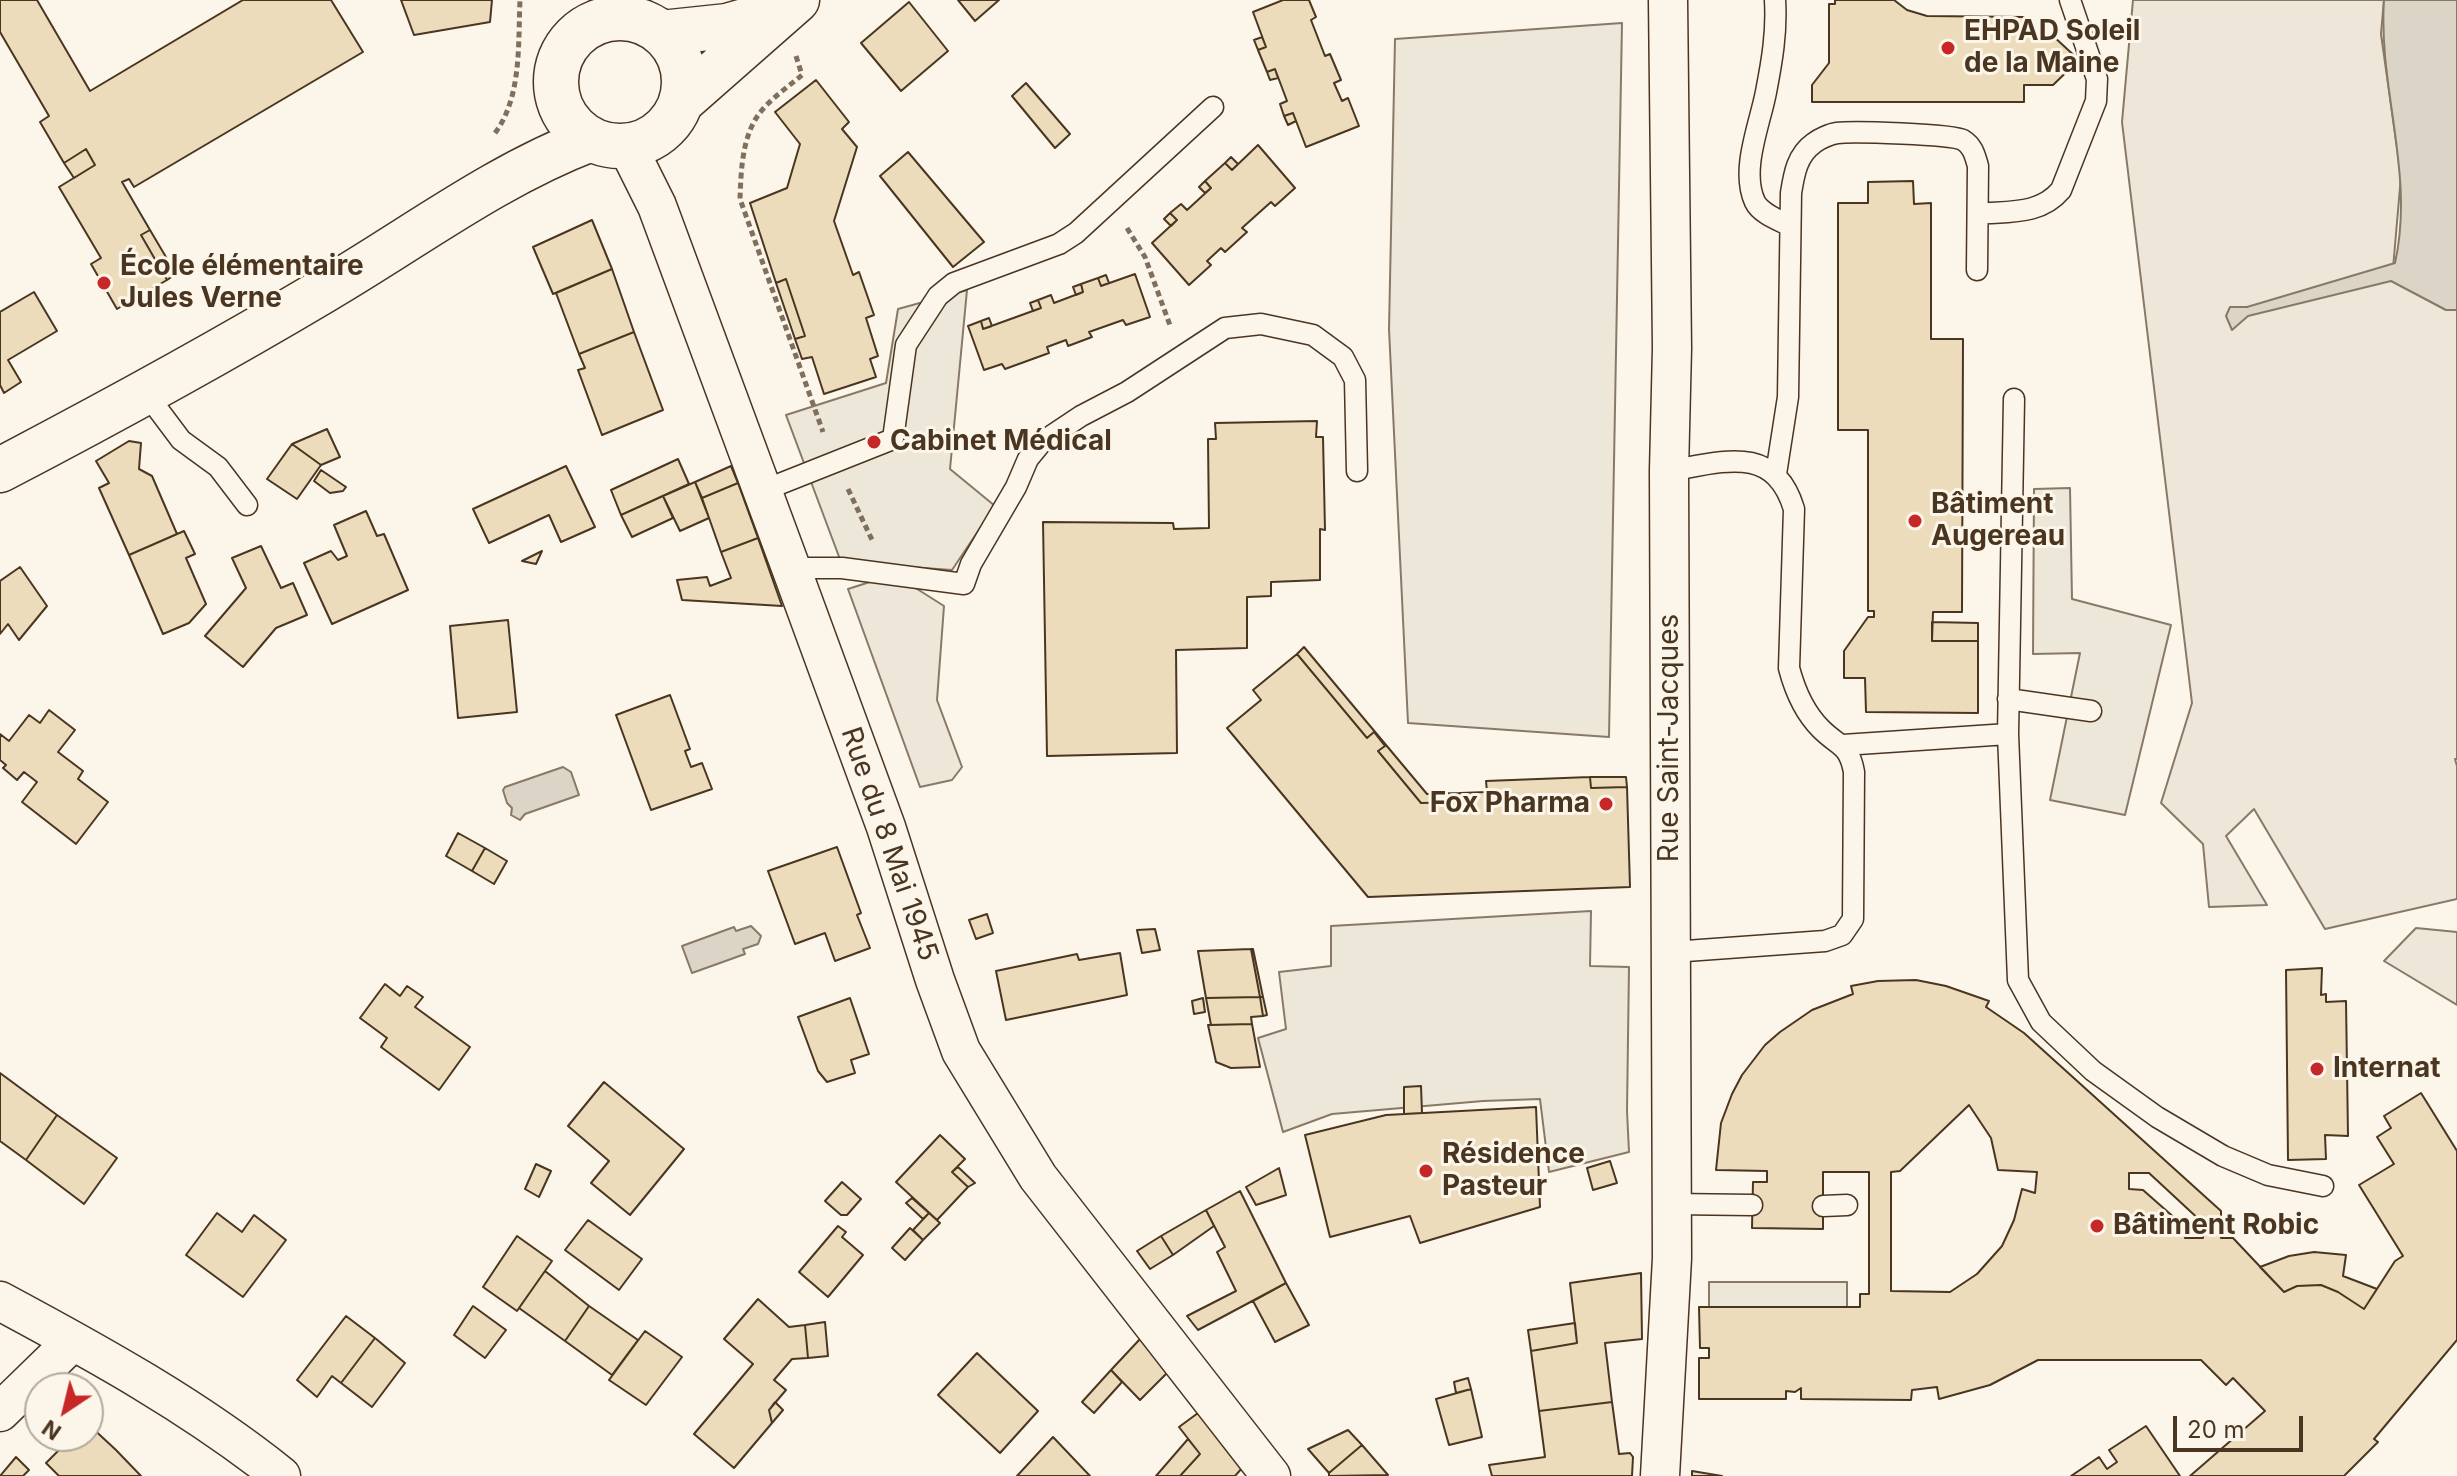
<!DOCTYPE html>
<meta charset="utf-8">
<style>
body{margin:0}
#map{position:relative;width:2457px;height:1476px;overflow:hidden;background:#fbf6e9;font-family:Inter,sans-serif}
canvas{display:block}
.north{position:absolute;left:24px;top:1372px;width:80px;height:80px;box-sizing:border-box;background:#fbf6e9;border:2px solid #b4a999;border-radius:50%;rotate:215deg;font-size:22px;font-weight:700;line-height:32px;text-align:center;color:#4a3520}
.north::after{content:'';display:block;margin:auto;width:28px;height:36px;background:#c62828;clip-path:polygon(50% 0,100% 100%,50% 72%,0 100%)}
.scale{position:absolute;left:2173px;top:1416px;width:130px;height:36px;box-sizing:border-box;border:4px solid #4a3520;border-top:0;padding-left:10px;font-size:24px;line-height:28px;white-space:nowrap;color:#4a3520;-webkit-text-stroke:6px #fbf6e9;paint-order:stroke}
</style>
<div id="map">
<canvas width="2457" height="1476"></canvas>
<div class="north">N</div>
<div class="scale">20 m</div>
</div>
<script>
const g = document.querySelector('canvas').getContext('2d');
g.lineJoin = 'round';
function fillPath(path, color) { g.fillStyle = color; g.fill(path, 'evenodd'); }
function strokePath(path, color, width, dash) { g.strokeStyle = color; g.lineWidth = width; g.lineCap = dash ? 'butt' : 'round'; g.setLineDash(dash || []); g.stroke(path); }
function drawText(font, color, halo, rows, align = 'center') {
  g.font = font + ' Inter,sans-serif'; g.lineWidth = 6; g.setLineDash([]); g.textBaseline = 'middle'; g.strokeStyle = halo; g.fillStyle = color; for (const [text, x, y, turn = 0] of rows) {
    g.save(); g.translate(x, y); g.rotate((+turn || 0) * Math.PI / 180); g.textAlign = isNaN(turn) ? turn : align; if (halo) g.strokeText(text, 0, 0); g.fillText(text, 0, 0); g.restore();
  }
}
const green = new Path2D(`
 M2133 0H2384L2381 34 2401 176 2392 280 2446 310H2457V759H2455L2457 766V899L2325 929 2254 809 2226 836 2267 905 2209 907 2203 844 2161 803 2192 703 2122 122Z
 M876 580 914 587 944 606 937 700 962 767 952 780 920 787 848 589Z
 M2416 928 2457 932V1005L2384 961Z`);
fillPath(green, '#ede6d9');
strokePath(green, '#887966', 2);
const parking = new Path2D(`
 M1622 23 1609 737 1408 723 1389 329 1395 39Z
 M967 290 950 469 995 506 952 570 841 562 786 415 886 383 898 309Z
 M2070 488 2072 599 2171 625 2125 815 2050 800 2080 653 2033 654 2034 489Z
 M1591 911 1590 966 1629 967 1627 1111 1629 1152 1549 1172 1540 1099 1483 1101 1332 1114 1283 1132 1258 1038 1286 1029 1279 972 1331 966V926Z
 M1709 1282H1847V1312H1709Z`);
fillPath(parking, '#ede7d9');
strokePath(parking, '#887966', 2);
const water = new Path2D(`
 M2384 0H2457V310H2446L2391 281 2248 316 2232 330 2226 316 2230 307H2247L2395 263C2415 174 2378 88 2384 0Z
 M563 767 571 772 579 795 525 814 520 820 511 815 512 808 507 803 503 790 505 787Z
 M751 926 761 936 758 944 743 949 745 954 692 973 682 946 734 927 736 931Z`);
fillPath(water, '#dcd4c6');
strokePath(water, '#887966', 2);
const building = new Path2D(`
 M0 0H37L90 91 243 0H331L363 52 134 187 129 179 122 182 150 230 141 235 167 280 117 309 91 264 101 258 59 187 95 165 86 149 64 163 40 122 49 116 0 32Z
 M401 0H492L490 22 414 35Z
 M958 0H999L975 21Z
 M1283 0H1309L1316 17 1311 20 1325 56 1330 54 1341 80 1334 83 1342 101 1348 98 1359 126 1306 147 1293 113 1284 116 1280 104 1287 101 1275 69 1267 72 1258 50 1266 47 1253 12Z
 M1835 0H1894L1907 10 1927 16 2024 17 2025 36 2052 35 2079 60 2053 85H2024V102H1812V85L1829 63V4H1835Z
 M909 2 948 51 901 91 861 43Z
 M1262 37 1266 47 1258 50 1254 40Z
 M1275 69 1278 78 1270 80 1267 72Z
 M816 80 849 122 842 129 857 147 834 221 853 275 859 272 874 315 866 318 878 356 870 359 876 377 824 394 812 357 802 359 795 339 805 336 786 279 776 283 750 203 787 188 800 144 775 112Z
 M1026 83 1070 134 1055 148 1012 96Z
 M1293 113 1296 121 1288 125 1284 116Z
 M1258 145 1295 188 1275 206 1271 202 1242 228 1247 232 1225 252 1221 248 1207 261 1211 265 1189 285 1152 243 1177 220 1170 213 1181 204 1187 210 1211 188 1205 181 1225 163 1232 170Z
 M86 149 95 165 74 178 64 163Z
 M908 152 984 242 953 267 880 176Z
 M1231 157 1238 164 1232 170 1225 163Z
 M1205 181 1211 188 1205 193 1199 187Z
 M1913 181 1914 204 1931 203V339H1963L1962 612H1933L1932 641H1978V713L1866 712 1865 678H1844V651L1868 617H1874V611H1868V430H1838V203H1868V182Z
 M1170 213 1177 220 1171 226 1164 219Z
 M592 220 612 269 553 294 533 247Z
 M150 230 176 274 167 280 141 235Z
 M612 269 634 332 579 354 556 293Z
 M1135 274 1150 317 1126 325 1123 320 1089 332 1092 337 1068 346 1066 340 1047 347 1049 353 1005 369 1002 364 984 370 968 326 981 321 983 329 1041 308 1038 300 1051 295 1054 303 1083 292 1081 284 1098 278 1101 286Z
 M1106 275 1109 283 1101 286 1098 278Z
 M786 279 805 336 795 339 776 283Z
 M1081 284 1083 292 1076 295 1073 287Z
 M34 292 57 331 8 360 21 382 4 393 0 385V312Z
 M1038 300 1041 308 1033 311 1030 303Z
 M989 318 992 326 983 329 981 321Z
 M634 332 663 410 602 435 578 370 585 368 579 354Z
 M1317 421 1316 437H1323L1325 530 1320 529V580L1271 582V596L1247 597V648L1176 650 1177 753 1047 756 1043 522 1173 523 1174 529 1209 528 1208 439H1216L1215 423Z
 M327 429 340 457 321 465 292 444Z
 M129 441 141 443 139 469 152 476 177 534 129 555 99 488 109 483 96 461Z
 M292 444 321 465 297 499 267 479Z
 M678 459 689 484 621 515 611 490Z
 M566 466 595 527 561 542 549 515 489 543 473 509Z
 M731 466 738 483 702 498 695 482Z
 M321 470 346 487 343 491 330 493 314 481Z
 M695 482 709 518 680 531 663 496Z
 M738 483 758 538 721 552 702 498Z
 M663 496 673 518 632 537 621 515Z
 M366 511 377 536 384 534 408 590 332 624 304 563 331 551 338 560 347 556 334 525Z
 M184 531 195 554 186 558 206 604 189 623 163 634 129 555Z
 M758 538 782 606 682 600 677 580 707 577 710 586 731 578 721 552Z
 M261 546 281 588 293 583 307 615 276 628 243 667 205 636 246 588 232 558Z
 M542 551 536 564 522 561Z
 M20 567 47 606 19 640 8 624 0 634V581Z
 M508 620 517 712 458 718 450 626Z
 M1932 622 1978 623V641H1932Z
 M1304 647 1427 794 1460 793 1461 802 1421 803 1378 751 1385 746 1374 732 1367 738 1297 654Z
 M1297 654 1367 738 1374 732 1385 746 1378 751 1421 803 1461 802 1460 793 1487 792 1486 781 1590 777 1591 788 1627 787 1630 887 1368 897 1227 728 1261 700 1253 690Z
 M670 695 690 749 685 751 691 767 702 763 712 789 651 810 616 715Z
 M49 710 75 730 58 752 83 771 78 779 108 802 76 844 22 802 37 782 24 772 17 780 3 768 6 765 0 760V734L9 741 29 715 40 723Z
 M1590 777H1626L1627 787 1591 788Z
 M458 833 485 848 472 871 446 856Z
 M837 847 861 913 857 915 870 948 835 961 825 933 795 944 768 871Z
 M485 848 507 861 494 884 472 871Z
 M987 914 993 933 976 939 969 920Z
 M1155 929 1160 950 1142 953 1137 930Z
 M1251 949H1253L1263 997H1260Z
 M1251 949 1260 997 1206 998 1198 951Z
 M1120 953 1127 995 1006 1020 996 971 1077 954 1079 960Z
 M2322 968 2321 995 2326 994V1002L2346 1001 2348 1136 2325 1135 2326 1159 2288 1160 2286 970Z
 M1916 980 1946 986 1989 1001 1986 1007 2024 1033 2221 1211V1238H2233L2284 1292 2297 1286 2321 1285 2338 1292 2364 1309 2395 1261 2403 1256 2359 1185 2394 1164 2377 1137 2391 1128 2384 1116 2421 1093 2457 1151V1340L2374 1439 2378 1442 2344 1476H2190L2265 1411 2233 1378 2226 1385 2201 1360H2038L1990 1385 1939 1399 1937 1387 1912 1390 1911 1400 1801 1399V1388L1795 1392 1786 1391V1399H1699V1358H1709V1348H1700L1699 1307H1860V1294H1869V1172H1823V1229L1752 1228 1753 1182H1767V1171L1716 1170 1721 1123 1732 1094 1742 1075 1765 1045 1780 1032 1812 1010 1853 994 1851 986 1878 981ZM1969 1105 1991 1138 1998 1170 2037 1172 2035 1193 2022 1189 2014 1220 2002 1246 1977 1274 1950 1292 1891 1291V1172L1900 1171ZM2129 1173H2149L2204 1224 2203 1238H2185L2186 1228 2143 1190 2129 1189Z
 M385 984 400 996 407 986 423 997 415 1007 470 1047 439 1090 381 1047 387 1038 360 1018Z
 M1260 997H1263L1267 1015 1263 1016Z
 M1260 997 1263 1016 1251 1017 1252 1024 1211 1025 1206 998Z
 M850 998 869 1054 851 1060 855 1073 827 1082 818 1071 798 1017Z
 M1203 998 1205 1012 1194 1014 1192 1001Z
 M1252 1024 1260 1067 1231 1068 1216 1062 1208 1025Z
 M0 1073 57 1115 26 1160 0 1141Z
 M604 1082 684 1149 630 1215 591 1183 609 1161 568 1126Z
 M1421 1086 1422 1113 1404 1114V1087Z
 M1536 1107 1540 1207 1420 1243 1410 1216 1330 1237 1305 1135 1386 1115Z
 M57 1115 117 1158 84 1204 26 1160Z
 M940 1135 965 1159 952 1172 968 1187 937 1220 896 1182Z
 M1610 1161 1617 1183 1593 1190 1587 1168Z
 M536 1164 551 1171 539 1197 525 1189Z
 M958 1167 975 1183 968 1187 952 1172Z
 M1279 1168 1286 1195 1256 1205 1246 1187Z
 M842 1182 861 1199 847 1215H841L825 1201Z
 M1240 1191 1286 1283 1198 1330 1187 1316 1236 1291 1217 1252 1225 1247 1206 1210Z
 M912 1198 929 1213 923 1219 906 1203Z
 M1206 1210 1214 1226 1173 1255 1161 1236Z
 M217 1213 242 1232 254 1215 286 1240 243 1297 186 1255Z
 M929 1213 940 1223 923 1240 913 1230Z
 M588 1220 642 1259 619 1290 565 1250Z
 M838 1226 846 1232 842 1237 863 1255 828 1297 799 1272Z
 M910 1228 923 1240 905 1260 892 1248Z
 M517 1236 552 1261 517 1311 483 1287Z
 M1161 1236 1173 1255 1150 1269 1137 1251Z
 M2314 1252 2346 1255 2343 1276 2377 1289 2364 1309 2338 1292 2321 1285 2297 1286 2284 1292 2260 1267 2289 1256Z
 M545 1271 589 1306 565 1341 519 1308Z
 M1641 1273 1642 1339 1605 1343 1612 1402 1539 1411 1531 1351 1577 1343 1570 1283Z
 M1286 1283 1309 1325 1275 1342 1253 1301Z
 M758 1299 789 1327 805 1325 808 1358 792 1359 774 1380 786 1390 769 1410 772 1423 734 1468 694 1434 753 1364 724 1339Z
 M473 1306 506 1330 485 1358 454 1335Z
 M589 1306 638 1340 612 1375 565 1341Z
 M346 1316 375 1338 341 1383 332 1376 317 1397 297 1380Z
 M825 1322 828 1356 808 1358 805 1325Z
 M1575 1323 1577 1343 1531 1351 1528 1330Z
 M645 1331 682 1357 646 1405 609 1380Z
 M375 1338 405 1363 372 1407 341 1383Z
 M1140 1339 1167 1373 1140 1400 1111 1370Z
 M977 1353 1038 1411 1000 1453 938 1395Z
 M1111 1370 1122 1382 1094 1413 1082 1402Z
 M1468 1378 1471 1389 1456 1393 1454 1382Z
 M1471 1389 1482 1437 1449 1445 1436 1399Z
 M775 1402 783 1410 772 1423 769 1410Z
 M1612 1402 1619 1454 1630 1453 1633 1457 1632 1476H1492L1489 1465 1545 1457 1539 1411Z
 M1198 1413 1243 1467 1235 1476H1180L1200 1454 1179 1427Z
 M88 1424 116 1450 141 1476H59L46 1463 73 1436H88Z
 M2146 1426 2180 1476H2071L2099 1457 2107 1469 2117 1462 2109 1450Z
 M1348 1430 1362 1445 1329 1473 1308 1449Z
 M1053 1437 1090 1476H1017Z
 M1188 1439 1200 1454 1180 1476H1156Z
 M1362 1445 1388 1475 1329 1476V1473Z
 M16 1457 29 1470 23 1476H0Z
 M1692 1471 1722 1476H1692Z`);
fillPath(building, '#ecdcbc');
strokePath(building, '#4a3520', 2);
const lane = new Path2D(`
 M1775 0C1777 32 1772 61 1766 92 1760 124 1740 170 1755 202 1761 214 1779 220 1790 226
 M1978 214C2009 211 2040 215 2061 190L2096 101 2097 79 2070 0
 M145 392 181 440 218 467 247 505
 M1669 471C1722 462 1774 443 1794 509L1789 668C1795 691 1804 712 1821 729 1839 747 1849 744 1854 772L1853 919 1842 935 1825 941 1672 952
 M1776 474 1788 397 1791 193C1794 174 1797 155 1814 143 1819 139 1830 134 1837 133 1853 131 1951 134 1963 140 1973 146 1975 156 1978 166L1977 270
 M762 491 893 439 906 345 938 296 954 283 1059 244 1076 233 1213 107
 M791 568H842L964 584 971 564 1016 487 1028 459 1042 442 1081 416 1127 392 1225 328 1261 324 1313 335 1343 357 1355 380 1357 471
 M2008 699 2091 711
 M2008 734 2018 980 2041 1022 2093 1071 2157 1117 2223 1156 2268 1175 2323 1186
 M1843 745 2008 734 2014 399
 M1672 1204 1752 1205
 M1823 1206 1847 1205`);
const street = new Path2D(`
 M627 146 657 206 791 568 886 827 935 980 961 1051 1038 1177 1271 1476
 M0 1301C97 1353 195 1407 281 1476
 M0 1412 73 1341
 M1660 1476 1672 1258 1669 471 1672 348 1668 0`);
const secondary = new Path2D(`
 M556 82a64 64 0 1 1 128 0a64 64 0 1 1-128 0Z
 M661 33 727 26 776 12
 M681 102 797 0
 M0 470C109 413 217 354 323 291 412 239 494 176 591 139`);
strokePath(lane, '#4a3520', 23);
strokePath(street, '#4a3520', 41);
strokePath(secondary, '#4a3520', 47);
strokePath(new Path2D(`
 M796 56 802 75C788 87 770 99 759 114 742 137 741 171 740 199L823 432
 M495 133C522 97 518 43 520 0
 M1127 228 1145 257 1171 328
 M848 489 873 542`), '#7f6f5c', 5, [6, 4]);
strokePath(lane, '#fbf6e9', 20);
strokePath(street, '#fbf6e9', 38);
strokePath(secondary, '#fbf6e9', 44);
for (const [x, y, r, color] of [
 [1948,48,8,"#c62828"],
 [104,283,8,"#c62828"],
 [874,442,8,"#c62828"],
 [1915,521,8,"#c62828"],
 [1606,804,8,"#c62828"],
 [2317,1069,8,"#c62828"],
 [1426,1171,8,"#c62828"],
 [2097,1226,8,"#c62828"]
]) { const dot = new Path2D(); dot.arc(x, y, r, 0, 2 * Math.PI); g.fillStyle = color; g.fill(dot); strokePath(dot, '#fbf6e9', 3); }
drawText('bold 28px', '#4a3520', '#fbf6e9', [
 ["EHPAD Soleil",1964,32],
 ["de la Maine",1964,64],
 ["École élémentaire",120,267],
 ["Jules Verne",120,299],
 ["Cabinet Médical",890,442],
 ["Bâtiment",1931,505],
 ["Augereau",1931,537],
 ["Fox Pharma",1590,804,"right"],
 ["Internat",2333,1069],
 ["Résidence",1442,1155],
 ["Pasteur",1442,1187],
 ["Bâtiment Robic",2113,1226]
], 'left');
drawText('28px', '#4a3520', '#fbf6e9', [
 ["Rue Saint-Jacques",1670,738,-90],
 ["Rue du 8 Mai 1945",889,844,71]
]);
</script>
